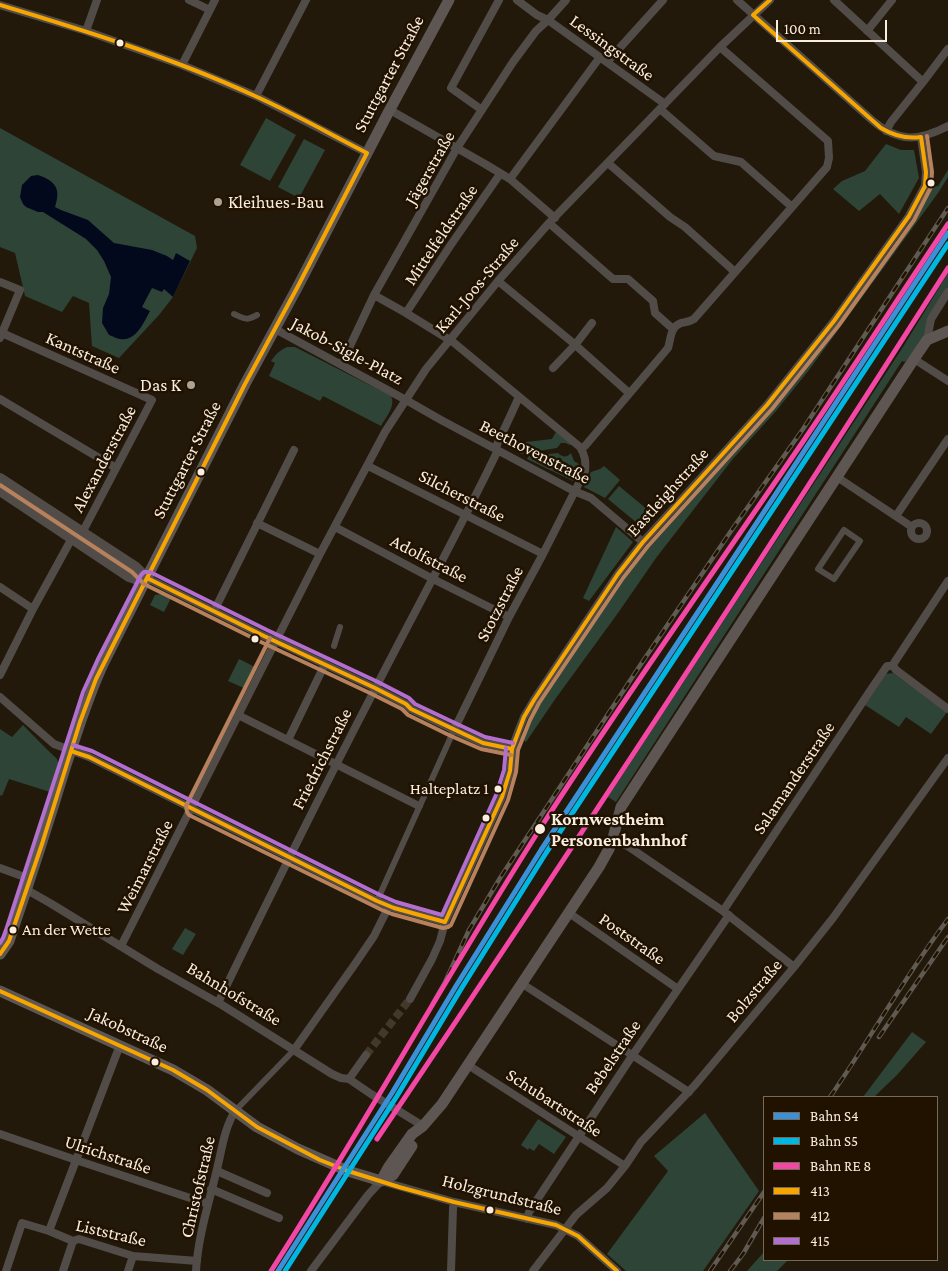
<!DOCTYPE html>
<meta charset="utf-8">
<style>
body{margin:0}
#map{position:relative;width:948px;height:1271px;overflow:hidden;background:#22190b;font-family:"Crimson Pro",serif}
canvas{display:block}
.legend{position:absolute;left:763px;top:1096px;width:175px;height:165px;box-sizing:border-box;background:#211200;border:1px solid #776a59;margin:0;padding:6px 9px;list-style:none;font-size:15px;color:#f8eddf}
.legend li{display:flex;align-items:center;gap:10px;height:25px}
.legend b{width:25px;border:1px solid #776a59}
.scale{position:absolute;left:776px;top:20px;width:111px;height:22px;box-sizing:border-box;border:2px solid #f8eddf;border-top:0;padding-left:6px;font-size:15px;line-height:18px;white-space:nowrap;color:#f8eddf;-webkit-text-stroke:4px #211200;paint-order:stroke}
</style>
<div id="map">
<canvas width="948" height="1271"></canvas>
<ul class="legend">
<li><b style="height:6px;background:#3a91d7"></b>Bahn S4</li>
<li><b style="height:6px;background:#00b7e1"></b>Bahn S5</li>
<li><b style="height:6px;background:#f346a5"></b>Bahn RE 8</li>
<li><b style="height:6px;background:#f7a600"></b>413</li>
<li><b style="height:6px;background:#b6815c"></b>412</li>
<li><b style="height:6px;background:#b36fd0"></b>415</li>
</ul>
<div class="scale">100 m</div>
</div>
<script>
const g = document.querySelector('canvas').getContext('2d');
g.lineJoin = 'round';
function fillPath(path, color) { g.fillStyle = color; g.fill(path, 'evenodd'); }
function strokePath(path, color, width, dash) { g.strokeStyle = color; g.lineWidth = width; g.lineCap = dash ? 'butt' : 'round'; g.setLineDash(dash || []); g.stroke(path); }
function drawText(font, color, halo, rows, align = 'center') {
  g.font = font + ' "Crimson Pro",serif'; g.lineWidth = 5; g.setLineDash([]); g.textBaseline = 'middle'; g.strokeStyle = halo; g.fillStyle = color; for (const [text, x, y, turn = 0] of rows) {
    g.save(); g.translate(x, y); g.rotate((+turn || 0) * Math.PI / 180); g.textAlign = isNaN(turn) ? turn : align; if (halo) g.strokeText(text, 0, 0); g.fillText(text, 0, 0); g.restore();
  }
}
fillPath(new Path2D(`
 M266 118 296 135 270 181 240 165Z
 M0 128 195 236 197 248 173 297 159 315 119 358 92 346 89 303 73 296 62 312 25 296 15 253 0 247Z
 M304 139 325 150 299 198 278 187Z
 M886 144 901 150H914L919 178 899 214 880 194 859 211 833 189 842 181 865 171Z
 M948 170V177L938 193 809 370 776 411 732 460 656 558 618 613 556 698 526 742 520 738 551 685 599 609 644 549 736 444 836 323 911 222 923 203 930 187 938 186Z
 M948 273V289L930 318 923 338 905 362 902 361 616 802 608 797 822 471 903 347Z
 M287 347H295L391 396C396 406 386 417 381 426L323 396 320 401 269 376 275 363 271 361C276 354 280 350 287 347Z
 M556 432 572 444 570 445 565 443H561L557 448 520 454 526 442 552 439Z
 M558 453C562 457 567 458 571 453L574 461 579 464 573 481 527 459 529 456Z
 M604 466 620 480 605 498 584 487 591 472 600 469Z
 M619 486 648 510 637 523 608 499Z
 M616 527 633 542 589 601 583 598Z
 M161 594 171 598 164 612 150 605 155 595Z
 M239 659 257 668 246 689 228 681Z
 M893 673 947 712 931 734 906 717 899 727 865 705 886 674Z
 M23 725C34 736 45 748 57 759L59 765 50 792 9 779 2 796 0 795V729L12 737Z
 M185 928 196 934 183 955 172 949Z
 M912 1032 926 1042 897 1075 874 1097H863Z
 M705 1113 759 1191 703 1271H626L607 1254 668 1171 654 1156Z
 M538 1119 566 1137 554 1154 539 1144 534 1151 529 1148 528 1150 521 1145Z
 M764 1252V1260H788L777 1271H747Z`), '#2e4437');
fillPath(new Path2D(`
 M38 175C56 181 61 189 55 207L61 210 88 220 114 243 152 250 167 256 173 260 176 253 190 261 173 297 164 289 162 292 152 288 142 307 150 311C144 322 136 342 120 339 117 339 113 336 109 335L102 323 103 308 109 294 111 277 104 261 97 250 86 239 43 212H38L26 207 23 204 20 197 22 185 31 176Z`), '#03091c');
strokePath(new Path2D(`
 M366 1055 410 999`), '#42392b', 8, [8, 4]);
strokePath(new Path2D(`
 M234 314C245 319 246 321 257 315
 M844 530 860 541 834 579 818 569Z
 M334 646 340 627
 M377 901 454 730
 M235 1111 294 1050`), '#524c49', 6);
strokePath(new Path2D(`
 M189 0 210 10
 M517 0 537 15 548 20 665 104
 M737 0 873 121C899 143 919 141 948 126
 M834 0 923 82
 M0 5 86 31 182 65 256 96 367 153
 M86 31 97 0
 M867 31 892 0
 M607 62 663 0
 M182 65 215 0
 M256 96 306 0
 M660 109 714 156 741 162 792 207
 M390 110 485 164 510 179 555 218
 M482 110 451 88 499 0
 M886 131 891 122 923 82 948 49
 M608 163 670 217 685 227 735 272
 M510 179 600 57
 M549 223 613 279H628L653 301 655 313 673 329
 M498 281 572 342 629 393
 M0 282 20 290 0 338
 M374 295 406 313 453 342 580 447C585 455 586 461 585 471L543 554 509 617 454 730
 M406 313 450 246 500 174
 M275 329 406 400 441 420 574 491 591 498 643 542
 M927 340 931 319 948 292
 M914 359 948 381
 M341 365 374 295 457 148 513 62 536 31 548 20 566 0
 M553 368 575 345 592 323
 M0 399 116 468
 M585 446 668 348C671 339 670 327 681 323 686 322 689 322 694 319L827 167 829 158 828 141 720 47
 M495 449 519 397
 M368 466 543 554
 M837 477 912 527
 M896 516 948 439
 M257 523 320 554
 M911 531a8 8 0 1 1 16 0a8 8 0 1 1-16 0Z
 M335 527 433 579 509 617
 M147 578 264 636 276 641 375 688 406 704 411 709 454 730 483 743 512 749
 M0 587 33 609
 M214 611 294 450
 M893 666 894 663 948 581
 M893 666 896 670 948 709
 M0 675 33 609 72 538 82 533 152 400 2 333
 M0 697 54 744 89 757 377 901 394 908 445 922
 M238 715 419 806
 M288 740 325 664
 M613 838 629 847 723 911 794 967
 M0 868 30 879
 M27 890 50 903 158 969 222 1005 332 1074 341 1078 349 1079 371 1094 423 1126
 M723 911 872 688 887 666H893
 M569 913 678 989
 M121 946 320 554 385 432 426 369 498 281 549 223 720 47 770 0
 M521 983 689 1092
 M410 999 432 959 440 941 445 922 502 797 510 771 512 749 518 732 524 717 534 700 618 574 643 542 767 405 834 321 909 216 925 186 926 172 921 137
 M218 1003C269 898 321 793 375 689 416 609 459 531 498 450
 M294 1050 355 964 374 936 389 906
 M468 1065 625 1166
 M349 1079 366 1055
 M0 1134 76 1160 208 1204
 M217 1171 267 1193
 M211 1189 279 1218
 M527 1219 529 1212 632 1056 729 915
 M49 1231 120 1045
 M6 1271 22 1223 49 1231 73 1241 79 1239 133 1256 197 1261
 M63 1271 73 1241
 M128 1271 133 1256
 M196 1271C198 1236 209 1203 217 1169 222 1149 224 1129 235 1111
 M311 1271 368 1195 381 1181 454 1202 556 1225 578 1236 617 1271
 M451 1271 453 1208 454 1202
 M533 1271 576 1215 607 1188 625 1166 641 1142 695 1085 794 967 833 918 948 758`), '#524c49', 8);
strokePath(new Path2D(`
 M0 478 136 567 147 578
 M0 491 129 577 135 579 147 578`), '#524c49', 10);
strokePath(new Path2D(`
 M0 954 9 941 12 932C31 877 49 821 66 765 78 730 88 695 104 662L245 384 297 288 388 113 449 0
 M0 991 173 1070 207 1090 257 1127 298 1149 348 1171 381 1181
 M381 1181 388 1168 412 1134 423 1126 442 1104 599 867 609 849 613 838 621 807 914 359 927 340 948 331
 M381 1181 393 1175 412 1146`), '#5e5652', 11);
const rail = new Path2D(`
 M433 1003 445 982 469 930 500 878 639 667 731 531 803 429 948 208
 M879 1037 948 937
 M830 1097C870 1039 905 976 948 919
 M710 1271 764 1192
 M730 1271 743 1254 764 1218`);
strokePath(rail, '#5f5a52', 4.5);
strokePath(rail, '#211200', 2.5, [8]);
strokePath(new Path2D(`
 M0 5C86 31 173 58 255 96 293 113 330 134 367 153L297 288 245 384 96 679 80 722 42 844 9 941 0 954
 M147 578 264 636 375 688 406 704 411 709 483 743 512 749
 M71 751 89 757 377 901 394 908 445 922 502 797 510 771 512 749 524 717 534 700 618 574 643 542 767 405 834 321 909 216 925 186 926 172 921 137C906 139 894 136 881 128L753 15 770 0
 M0 991 173 1070 207 1090 257 1127 320 1160 348 1171 399 1187 454 1202 556 1225 578 1236 617 1271`), '#f7a600', 4);
strokePath(new Path2D(`
 M0 485 132 572 144 584 261 642 372 694 402 709 408 715 451 736 481 749 511 755
 M270 638 186 806 187 812 189 815 382 910 392 914 443 928 448 927 451 925 508 800 516 772 518 750 530 720 539 703 623 578 648 546 772 409 839 325 914 220 931 187 932 172 927 136`), '#b6815c', 4);
strokePath(new Path2D(`
 M73 745 92 751 380 895 396 902 442 915 496 795 504 770 506 748
 M0 943 3 938 6 930 83 692 98 659 141 575 144 572H150L267 630 378 682 409 698 415 704 457 724 485 737 513 743`), '#b36fd0', 4);
strokePath(new Path2D(`
 M278 1271 392 1093 456 986 541 850 948 233`), '#3a91d7', 5);
strokePath(new Path2D(`
 M285 1271 397 1096 461 989 546 853 948 244`), '#00b7e1', 5);
strokePath(new Path2D(`
 M377 1139C571 851 761 561 948 268
 M271 1271C366 1123 450 969 545 821 627 693 716 569 802 443 851 371 899 297 948 224`), '#f346a5', 5);
for (const [x, y, r, color] of [
 [120,43,4.5,"#f8eddf"],
 [931,183,4.5,"#f8eddf"],
 [218,202,5,"#ada395"],
 [191,385,5,"#ada395"],
 [201,472,4.5,"#f8eddf"],
 [255,639,4.5,"#f8eddf"],
 [498,789,4.5,"#f8eddf"],
 [486,818,4.5,"#f8eddf"],
 [540,829,6,"#f8eddf"],
 [13,930,4.5,"#f8eddf"],
 [155,1062,4.5,"#f8eddf"],
 [490,1210,4.5,"#f8eddf"]
]) { const dot = new Path2D(); dot.arc(x, y, r, 0, 2 * Math.PI); g.fillStyle = color; g.fill(dot); strokePath(dot, '#211200', 2); }
drawText('17px', '#f8eddf', '#211200', [
 ["Halteplatz 1",489,789],
 ["An der Wette",22,930,"left"]
], 'right');
drawText('18px', '#f8eddf', '#211200', [
 ["Lessingstraße",612,48,36],
 ["Stuttgarter Straße",389,74,-62],
 ["Jägerstraße",430,168,-60],
 ["Mittelfeldstraße",441,235,-56],
 ["Karl-Joos-Straße",477,285,-50],
 ["Jakob-Sigle-Platz",347,351,28],
 ["Kantstraße",83,353,24],
 ["Beethovenstraße",535,452,27],
 ["Alexanderstraße",104,459,-62],
 ["Stuttgarter Straße",187,460,-63],
 ["Eastleighstraße",668,492,-48],
 ["Silcherstraße",462,496,27],
 ["Adolfstraße",429,559,27],
 ["Stotzstraße",500,604,-63],
 ["Friedrichstraße",322,759,-63],
 ["Salamanderstraße",794,778,-56],
 ["Weimarstraße",145,867,-63],
 ["Poststraße",632,939,35],
 ["Bolzstraße",754,991,-50],
 ["Bahnhofstraße",234,994,31],
 ["Jakobstraße",128,1030,25],
 ["Bebelstraße",613,1057,-56],
 ["Schubartstraße",554,1103,33],
 ["Ulrichstraße",108,1155,18],
 ["Christofstraße",198,1187,-77],
 ["Holzgrundstraße",502,1195,14],
 ["Liststraße",111,1233,13]
]);
drawText('18px', '#f8eddf', '#211200', [
 ["Kleihues-Bau",228,202],
 ["Das K",181,385,"right"]
], 'left');
drawText('bold 18px', '#f8eddf', '#211200', [
 ["Kornwestheim",551,819],
 ["Personenbahnhof",551,840]
], 'left');
</script>
